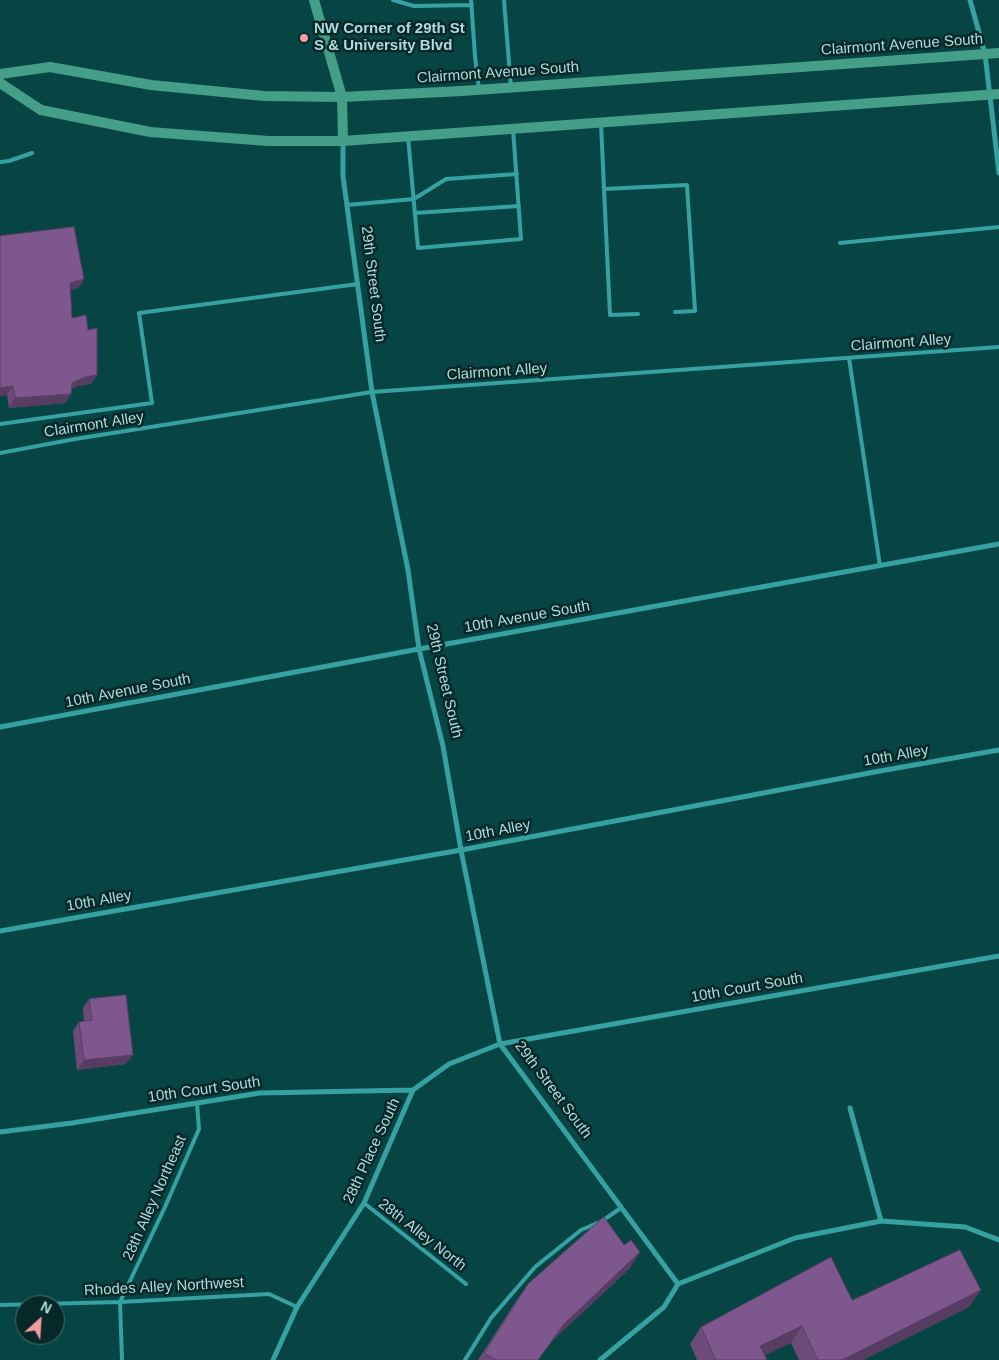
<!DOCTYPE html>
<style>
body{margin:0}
#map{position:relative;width:999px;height:1360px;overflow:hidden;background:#074545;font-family:Helvetica,sans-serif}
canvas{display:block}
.north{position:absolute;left:15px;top:1295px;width:50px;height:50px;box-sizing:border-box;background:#062829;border:1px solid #497070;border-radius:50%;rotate:26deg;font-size:14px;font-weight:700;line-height:20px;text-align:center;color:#addbdb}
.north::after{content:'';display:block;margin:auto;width:18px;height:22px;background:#f49aa1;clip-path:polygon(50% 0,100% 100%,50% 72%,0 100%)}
</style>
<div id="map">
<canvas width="999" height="1360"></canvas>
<div class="north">N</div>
</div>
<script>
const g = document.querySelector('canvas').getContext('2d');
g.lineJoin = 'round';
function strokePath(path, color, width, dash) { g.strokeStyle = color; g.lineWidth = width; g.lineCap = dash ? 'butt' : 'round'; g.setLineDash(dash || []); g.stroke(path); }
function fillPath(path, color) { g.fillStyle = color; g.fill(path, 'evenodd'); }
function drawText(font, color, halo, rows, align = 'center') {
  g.font = font + ' Helvetica,sans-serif'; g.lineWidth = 5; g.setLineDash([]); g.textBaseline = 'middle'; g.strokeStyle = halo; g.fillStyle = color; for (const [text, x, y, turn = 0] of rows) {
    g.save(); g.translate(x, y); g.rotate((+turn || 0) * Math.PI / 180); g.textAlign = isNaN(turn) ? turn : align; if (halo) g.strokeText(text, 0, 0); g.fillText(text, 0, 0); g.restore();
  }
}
strokePath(new Path2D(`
 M393 0 414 6 472 5
 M471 0 475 56 479 90
 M504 0 511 88
 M601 123 604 189 687 185 695 311 675 312
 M408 137 418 248 521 239 513 129
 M0 162 9 161 32 153
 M604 189 610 315 638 314
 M347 205 414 199 446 179 517 174
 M415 213 519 206
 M840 243 999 227
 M849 358 880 566
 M0 424 152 403 139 313 358 284
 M0 453 75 439 372 392 999 347
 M364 1203 466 1284
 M0 1305 120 1302 269 1294 297 1307
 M122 1360 120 1302 165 1207 199 1129 197 1103
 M465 1360 491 1318 535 1267 581 1230 602 1221 621 1208`), '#35a1a1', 4);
strokePath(new Path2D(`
 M970 0 985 54 999 173
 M343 141V176L372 392 408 570 419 649 443 746 461 850 500 1044 678 1284
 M0 727 419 649 999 544
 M0 931 461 850 880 771 999 750
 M850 1108 881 1221
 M0 1132 72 1123 260 1093 413 1090
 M273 1360 297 1307 364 1203 413 1090 449 1064 500 1044 999 956
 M600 1360 664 1307 678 1284 795 1238 881 1221 965 1227 999 1240`), '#35a1a1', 5);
strokePath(new Path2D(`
 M314 0 342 97 343 141
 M0 74 50 67 151 85 264 96 342 97 462 91 999 53
 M0 83 41 110 150 132 268 141H343L999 94`), '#459f88', 10);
fillPath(new Path2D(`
 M0 236 84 279 78 288 70 290 72 318 91 384 78 386 71 389V394L65 403 9 408 7 395 0 396Z
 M89 999 126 1064 77 1070 73 1031 79 1022 84 1021 83 1008Z
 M624 1245 640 1252 629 1269 552 1341 538 1360H478L516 1301 528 1284Z
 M852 1300 969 1307 863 1360H799L791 1343 765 1355 767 1360H697L690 1344 701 1327Z`), '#6c4b7a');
fillPath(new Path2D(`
 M84 279 78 288 63 292 70 283Z
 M97 375 91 384 78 386 65 392 72 383 85 377Z
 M13 386 7 395 0 396V388Z
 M71 394 65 403 9 408 15 398Z
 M133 1055 126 1064 77 1070 84 1060Z
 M640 1252 629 1269 552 1341 564 1324Z
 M981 1290 969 1307 863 1360H842Z
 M802 1326 791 1343 755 1360 760 1346Z`), '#583d63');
const building = new Path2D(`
 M74 227 84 279 70 283 72 318 86 315 88 330 97 328V375L85 377 72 383 71 394 15 398 13 386 0 388V236Z
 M126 995 133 1055 84 1060 79 1022 92 1020 89 999Z
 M604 1217 624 1245 631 1240 640 1252 564 1324 538 1360H496L484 1353 528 1284Z
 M960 1250 981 1290 842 1360H818L802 1326 760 1346 767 1360H716L701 1327 831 1257 852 1300Z`);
fillPath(building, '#7e578e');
strokePath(building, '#583d63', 1);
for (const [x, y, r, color] of [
 [304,38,5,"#f49aa1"]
]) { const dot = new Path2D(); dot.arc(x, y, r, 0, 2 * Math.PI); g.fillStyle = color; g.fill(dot); strokePath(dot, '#062829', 2); }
drawText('bold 15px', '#addbdb', '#062829', [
 ["NW Corner of 29th St",314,29],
 ["S & University Blvd",314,46]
], 'left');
drawText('15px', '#addbdb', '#062829', [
 ["Clairmont Avenue South",902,45,-4],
 ["Clairmont Avenue South",498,73,-4],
 ["29th Street South",373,284,83],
 ["Clairmont Alley",901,343,-4],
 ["Clairmont Alley",497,372,-4],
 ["Clairmont Alley",94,425,-9],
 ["10th Avenue South",527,617,-10],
 ["29th Street South",444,681,77],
 ["10th Avenue South",128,691,-11],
 ["10th Alley",896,756,-10],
 ["10th Alley",498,831,-11],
 ["10th Alley",99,901,-10],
 ["10th Court South",747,988,-10],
 ["10th Court South",204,1090,-8],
 ["29th Street South",553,1090,53],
 ["28th Place South",372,1151,-65],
 ["28th Alley Northeast",155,1198,-66],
 ["28th Alley North",422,1235,38],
 ["Rhodes Alley Northwest",164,1287,-3]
]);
</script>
